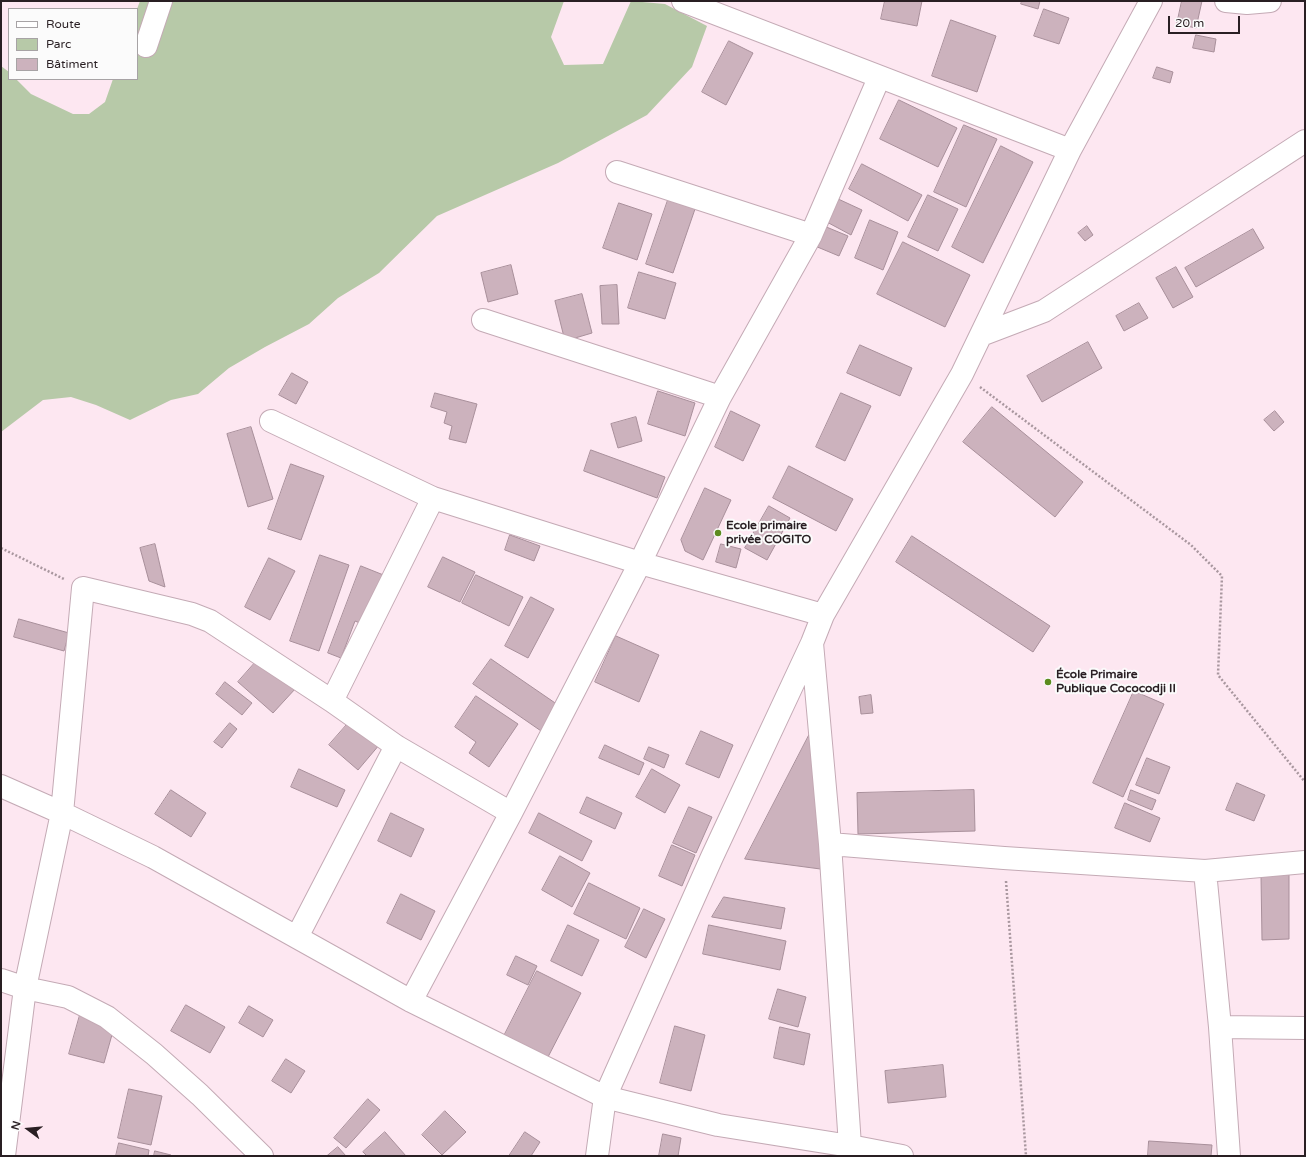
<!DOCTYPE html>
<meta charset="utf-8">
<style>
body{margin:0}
#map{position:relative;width:1306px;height:1157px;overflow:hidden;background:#fde7f1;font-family:"Varela Round",sans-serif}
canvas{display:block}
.frame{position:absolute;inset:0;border:2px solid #291f23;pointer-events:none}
.legend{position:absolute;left:8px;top:8px;width:130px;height:72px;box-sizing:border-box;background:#fbfbfb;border:1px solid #a7a3a5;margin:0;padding:5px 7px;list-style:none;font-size:12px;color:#291f23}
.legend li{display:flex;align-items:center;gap:8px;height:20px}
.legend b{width:20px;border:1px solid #a7a3a5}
.north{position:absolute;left:8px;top:1109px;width:40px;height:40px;-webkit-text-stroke:3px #fbfbfb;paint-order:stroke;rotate:286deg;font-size:11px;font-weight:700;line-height:16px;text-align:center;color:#291f23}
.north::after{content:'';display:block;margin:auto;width:14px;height:18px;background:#291f23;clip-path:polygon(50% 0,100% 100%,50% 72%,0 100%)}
.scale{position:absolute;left:1168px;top:16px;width:72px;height:18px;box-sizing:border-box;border:2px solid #291f23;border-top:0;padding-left:5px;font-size:12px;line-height:14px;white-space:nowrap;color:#291f23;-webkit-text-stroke:3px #fbfbfb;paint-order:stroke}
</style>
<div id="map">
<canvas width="1306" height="1157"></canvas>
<div class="frame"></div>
<ul class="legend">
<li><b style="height:5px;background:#fff"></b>Route</li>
<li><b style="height:11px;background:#b7c9a8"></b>Parc</li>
<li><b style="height:11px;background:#ccb2bd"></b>Bâtiment</li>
</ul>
<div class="north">N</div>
<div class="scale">20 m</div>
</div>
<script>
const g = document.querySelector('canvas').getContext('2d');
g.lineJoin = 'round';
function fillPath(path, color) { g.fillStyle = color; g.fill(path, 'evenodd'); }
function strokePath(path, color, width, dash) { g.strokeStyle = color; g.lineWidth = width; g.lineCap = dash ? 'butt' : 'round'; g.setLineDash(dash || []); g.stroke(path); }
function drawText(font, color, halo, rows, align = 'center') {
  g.font = font + ' "Varela Round",sans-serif'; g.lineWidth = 4; g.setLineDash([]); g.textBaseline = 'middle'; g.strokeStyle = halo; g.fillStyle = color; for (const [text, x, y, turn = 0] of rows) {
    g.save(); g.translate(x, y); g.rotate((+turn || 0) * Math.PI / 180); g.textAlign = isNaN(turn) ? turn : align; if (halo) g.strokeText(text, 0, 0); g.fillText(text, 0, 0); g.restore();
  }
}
fillPath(new Path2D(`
 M140 1H564L551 37 564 65 603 64 631 1 665 4 707 26 692 67 647 115 558 163 437 216 379 273 338 298 309 324 265 347 229 368 198 394 171 400 130 420 96 405 71 397 43 400 1 432V66L9 72V79H16L31 94 73 114H89L105 102 113 79H137V9Z`), '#b7c9a8');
const building = new Path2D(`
 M885 1H922L917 26 881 19Z
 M1022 1H1040L1038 9 1021 4Z
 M1182 1H1202L1196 28 1177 24Z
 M1044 9 1069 18 1059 44 1034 36Z
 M951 20 996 36 977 92 932 76Z
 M1196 35 1216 39 1214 52 1193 48Z
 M729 41 753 53 726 105 702 92Z
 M1157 67 1173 72 1170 83 1153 78Z
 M899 100 957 128 938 167 880 139Z
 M964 125 997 139 966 207 934 192Z
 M1001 146 1033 162 983 263 952 247Z
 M862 164 922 195 908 221 849 189Z
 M928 195 958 209 938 251 908 237Z
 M836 198 862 210 851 235 825 221Z
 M668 200 695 209 673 273 646 264Z
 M619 203 652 214 637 260 603 248Z
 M870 220 898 232 883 270 855 258Z
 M824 226 848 236 839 256 815 246Z
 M1087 226 1093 235 1085 241 1078 233Z
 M1253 229 1264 248 1196 287 1185 268Z
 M903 242 970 275 945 327 877 294Z
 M511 265 518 294 488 302 481 273Z
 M1176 267 1193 297 1173 308 1156 278Z
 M639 272 676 283 665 319 628 308Z
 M617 285 619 324H602L600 286Z
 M582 294 592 333 565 341 555 301Z
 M1139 303 1148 318 1124 331 1116 316Z
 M1088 342 1102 368 1042 402 1027 376Z
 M860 345 912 368 900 396 847 373Z
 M292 373 308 382 296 404 279 395Z
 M658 391 695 403 685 436 648 424Z
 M435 393 477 404 466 443 449 439 452 426 444 423 447 412 431 407Z
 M841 393 871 406 845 461 816 447Z
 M992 407 1083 482 1055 517 963 442Z
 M731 411 760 425 743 461 715 447Z
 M1275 411 1284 422 1274 431 1264 420Z
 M636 417 642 441 618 448 611 424Z
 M251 427 273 499 248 507 227 434Z
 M591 450 665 477 657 498 584 471Z
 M291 464 324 476 301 540 268 529Z
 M789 466 853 499 836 531 773 498Z
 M705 488 731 500 703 560 685 551 681 540Z
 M769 506 790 518 767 560 745 548Z
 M510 535 540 546 534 561 505 550Z
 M912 536 1050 626 1033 652 896 562Z
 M155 544 165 587 149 581 140 548Z
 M721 544 741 549 736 568 716 562Z
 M320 555 349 565 319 651 290 641Z
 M443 557 475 572 460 602 428 587Z
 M269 558 295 571 270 620 245 607Z
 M361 566 386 576 367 626 355 621 341 658 328 653Z
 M476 575 523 597 509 626 462 603Z
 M531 597 554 609 528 658 505 646Z
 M19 619 69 633 64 651 14 637Z
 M616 636 659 655 639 702 595 682Z
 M261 656 296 688 273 713 238 682Z
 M491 659 561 707 544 733 473 684Z
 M225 682 252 703 242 715 216 694Z
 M1134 691 1164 704 1123 797 1093 783Z
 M871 695 873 713 861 714 859 697Z
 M476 696 518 724 489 767 469 753 476 742 455 727Z
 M351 720 380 744 358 770 329 745Z
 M230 723 237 729 222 748 214 742Z
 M701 731 733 745 719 778 686 764Z
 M809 735 828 870 745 859Z
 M605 745 644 763 639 775 599 758Z
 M649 747 669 755 664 768 644 759Z
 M1147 758 1170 767 1159 794 1136 785Z
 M299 769 345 790 337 807 291 787Z
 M652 769 680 785 665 813 636 797Z
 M1237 783 1265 795 1254 821 1226 810Z
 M171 790 206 813 191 837 155 814Z
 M974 790 975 831 858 834 857 793Z
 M1131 790 1156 800 1152 810 1128 800Z
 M587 797 622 813 615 829 580 813Z
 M1125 803 1160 818 1150 842 1115 828Z
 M689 807 712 817 696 853 673 843Z
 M391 813 424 829 411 857 378 841Z
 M539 813 592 841 582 861 529 833Z
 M672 845 695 855 682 886 659 876Z
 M560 856 590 873 572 907 542 890Z
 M1289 875V939L1262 940 1261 876Z
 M589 883 640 908 626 939 574 914Z
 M401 894 435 911 421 940 387 923Z
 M724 897 785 908 781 929 712 917Z
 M644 909 665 919 646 958 625 947Z
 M568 925 599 940 582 976 551 961Z
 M709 925 786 941 780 970 703 954Z
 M516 956 537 966 528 985 507 975Z
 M537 971 581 993 548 1057 504 1036Z
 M778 989 806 997 798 1027 769 1019Z
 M186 1005 225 1027 210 1053 171 1031Z
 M249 1006 273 1020 263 1037 239 1023Z
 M80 1015 115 1024 104 1063 69 1054Z
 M675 1026 705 1035 691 1091 660 1083Z
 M780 1027 810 1034 804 1065 774 1058Z
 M286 1059 305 1071 291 1093 272 1081Z
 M943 1065 946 1097 888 1103 885 1071Z
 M129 1089 162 1096 151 1145 118 1138Z
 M368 1099 380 1110 346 1148 334 1138Z
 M445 1111 466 1132 442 1155 422 1135Z
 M385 1132 406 1156H367L363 1152Z
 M525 1132 540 1142 531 1156H509Z
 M663 1134 681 1138 678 1156H659Z
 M1149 1141 1212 1145 1211 1156H1148Z
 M119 1143 149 1150 148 1156H116Z
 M338 1147 346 1156H327Z
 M155 1151 171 1155V1156H154Z`);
fillPath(building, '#ccb2bd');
strokePath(building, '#a88f9a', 1);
const minor = new Path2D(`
 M683 1 1070 150
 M1226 1 1247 3 1270 1
 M146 46 161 1
 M617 172 811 235
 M483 320 720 397
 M981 335 1044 311 1305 141
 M271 421 433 498 640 563 823 615
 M812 643 830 844 850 1146
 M332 701 433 498
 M1 786 62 813 153 857 411 1001 605 1097 718 1125 850 1146 902 1156
 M830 844 1004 858 1205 871 1305 862
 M1205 871 1220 1027 1229 1156
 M297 937 396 746
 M1 980 25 988 68 997 107 1017 154 1054 200 1095 262 1156
 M411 1001 511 813 640 563 720 397 811 235 879 78
 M1220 1027 1305 1028
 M4 1156 25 988 62 813 83 588 192 614 210 621 332 701 396 746 511 813
 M597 1156 605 1097 712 857 812 643 823 615 962 374 1070 150 1151 1`);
strokePath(minor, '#c4aab5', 24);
strokePath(new Path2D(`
 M980 387 1191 545 1222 576 1218 675 1305 782
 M1 548 64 579
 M1006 881 1026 1156`), '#a9979f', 2.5, [2, 2]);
strokePath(minor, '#fff', 22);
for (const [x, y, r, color] of [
 [718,533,4,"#5c8b1e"],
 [1048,682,4,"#5c8b1e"]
]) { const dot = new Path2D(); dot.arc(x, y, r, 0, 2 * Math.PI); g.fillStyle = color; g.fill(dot); strokePath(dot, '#fbfbfb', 1.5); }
drawText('bold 12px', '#291f23', '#fbfbfb', [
 ["Ecole primaire",726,526],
 ["privée COGITO",726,540],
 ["École Primaire",1056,675],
 ["Publique Cococodji II",1056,689]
], 'left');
</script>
